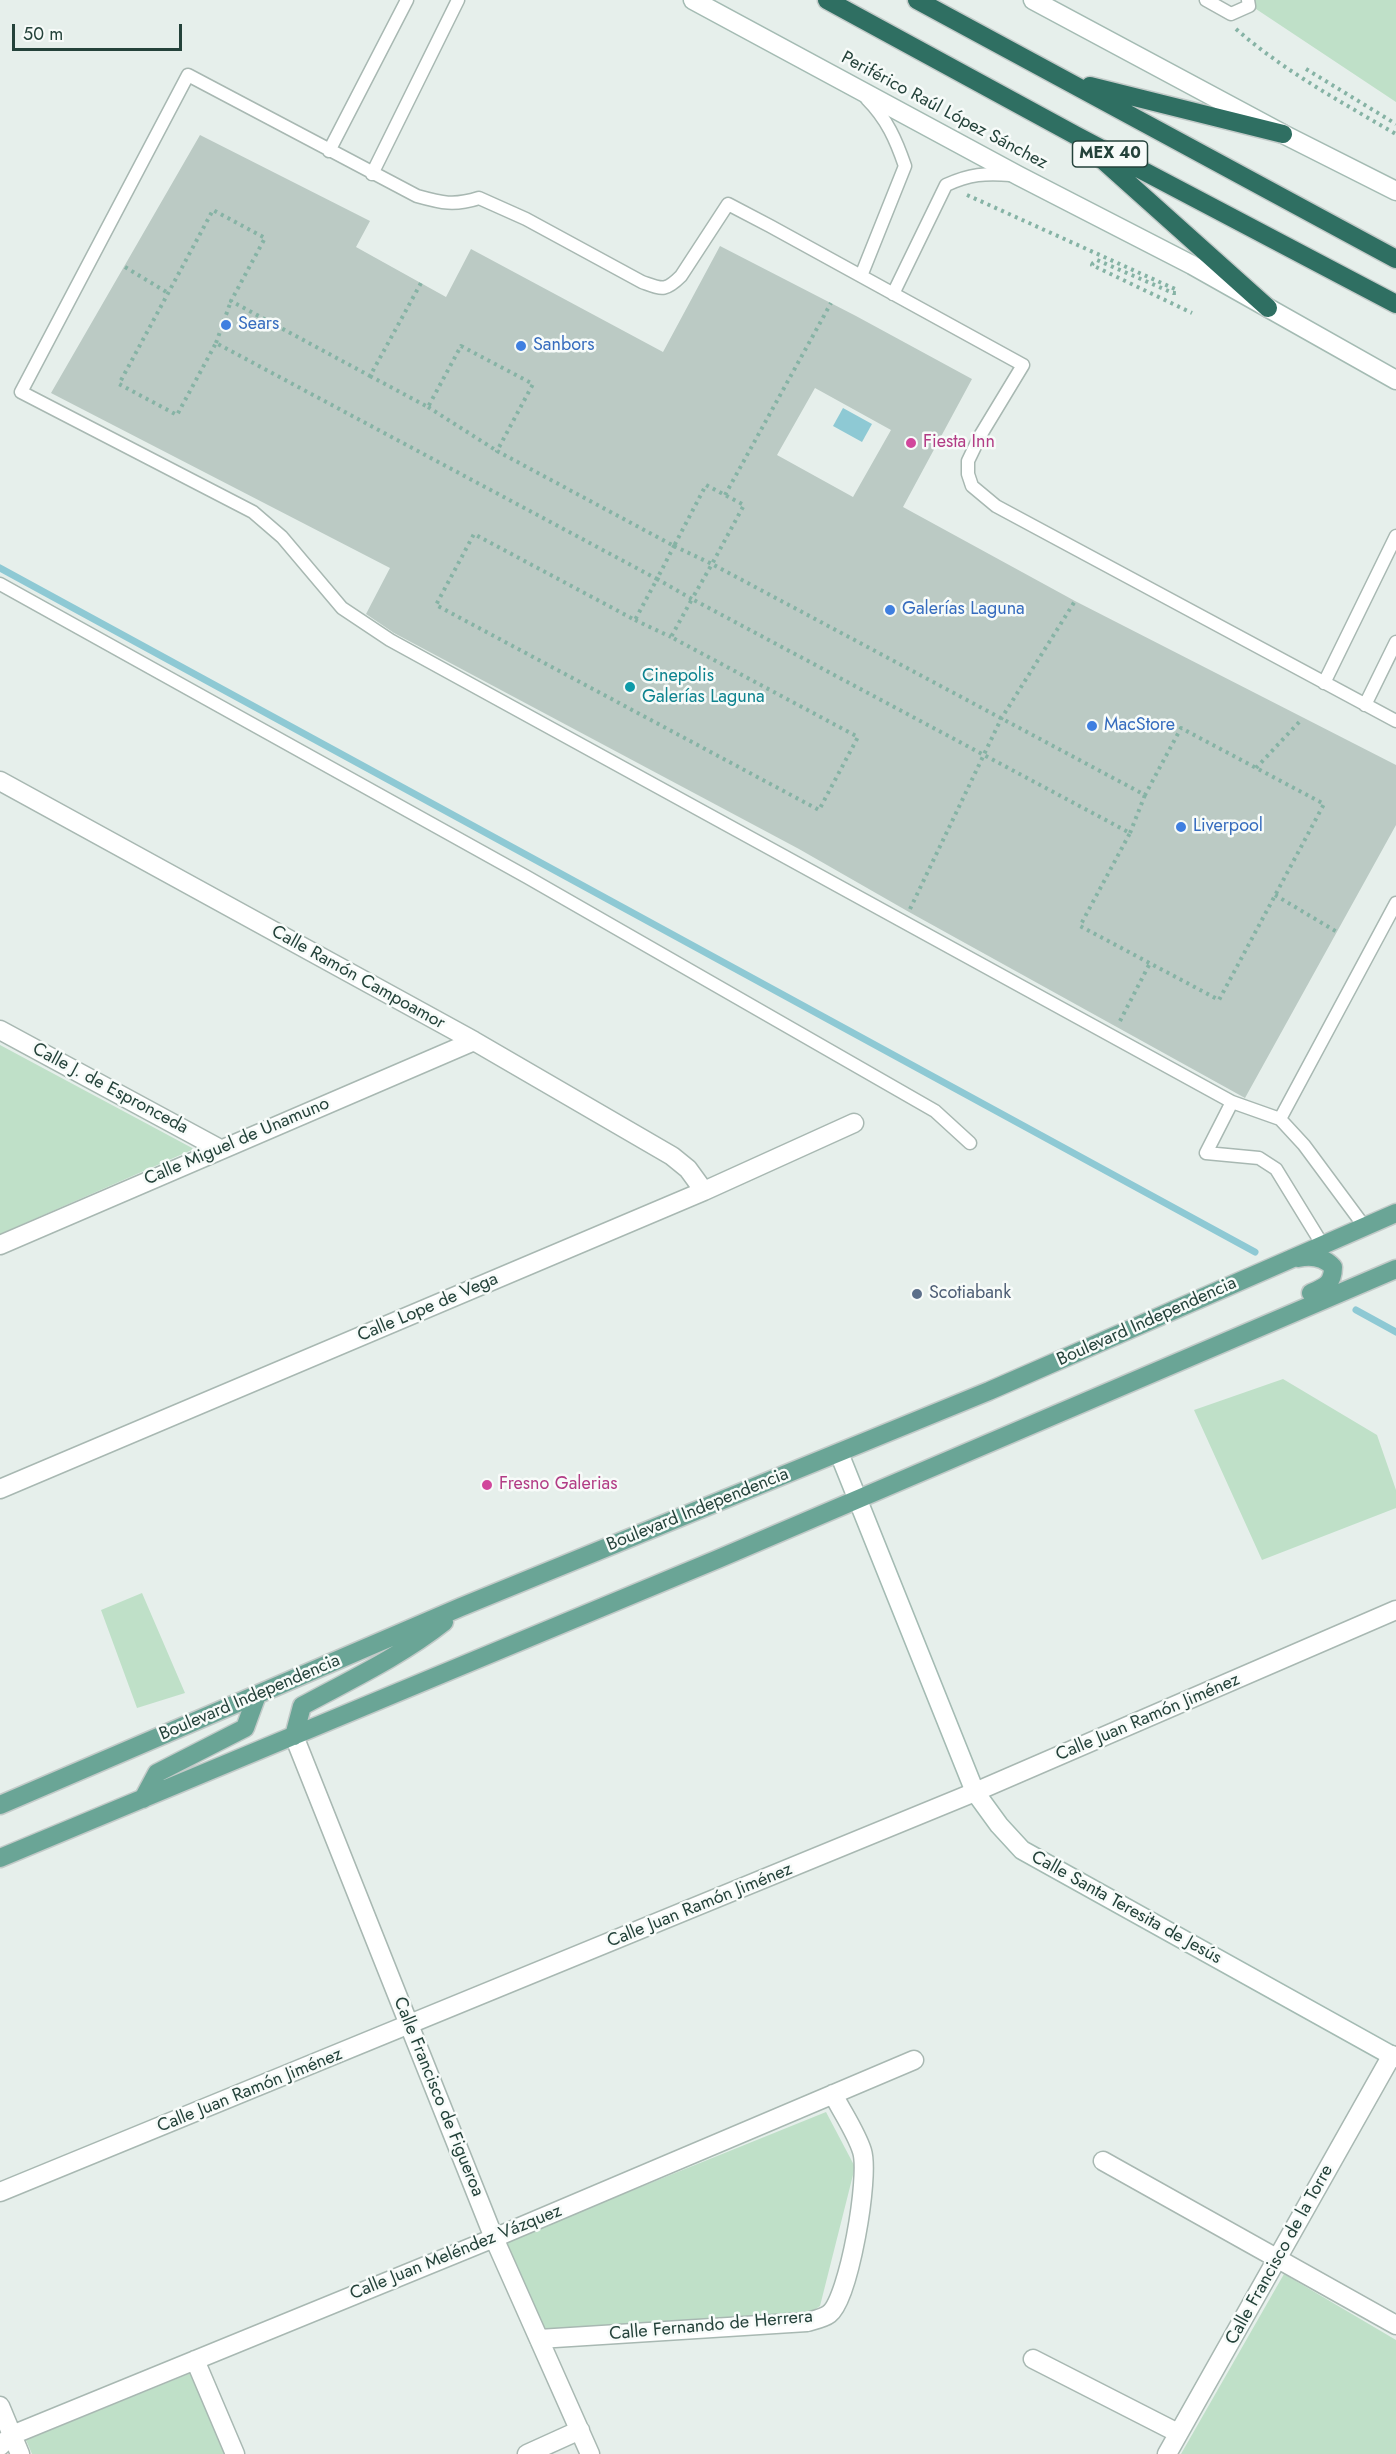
<!DOCTYPE html>
<meta charset="utf-8">
<style>
body{margin:0}
#map{position:relative;width:1396px;height:2454px;overflow:hidden;background:#e6efeb;font-family:Jost,sans-serif}
canvas{display:block}
.scale{position:absolute;left:12px;top:24px;width:170px;height:27px;box-sizing:border-box;border:3px solid #24423a;border-top:0;padding-left:8px;font-size:18px;line-height:21px;white-space:nowrap;color:#24423a;-webkit-text-stroke:4px #f7fbf9;paint-order:stroke}
</style>
<div id="map">
<canvas width="1396" height="2454"></canvas>
<div class="scale">50 m</div>
</div>
<script>
const g = document.querySelector('canvas').getContext('2d');
g.lineJoin = 'round';
function fillPath(path, color) { g.fillStyle = color; g.fill(path, 'evenodd'); }
function strokePath(path, color, width, dash) { g.strokeStyle = color; g.lineWidth = width; g.lineCap = dash ? 'butt' : 'round'; g.setLineDash(dash || []); g.stroke(path); }
function drawText(font, color, halo, rows, align = 'center') {
  g.font = font + ' Jost,sans-serif'; g.lineWidth = 5; g.setLineDash([]); g.textBaseline = 'middle'; g.strokeStyle = halo; g.fillStyle = color; for (const [text, x, y, turn = 0] of rows) {
    g.save(); g.translate(x, y); g.rotate((+turn || 0) * Math.PI / 180); g.textAlign = isNaN(turn) ? turn : align; if (halo) g.strokeText(text, 0, 0); g.fillText(text, 0, 0); g.restore();
  }
}
fillPath(new Path2D(`
 M1252 0H1396V102L1253 7Z
 M0 1045 194 1149 0 1234Z
 M1283 1379 1377 1435 1396 1490V1508L1262 1560 1194 1410Z
 M142 1593 185 1693 137 1708 101 1610Z
 M826 2112 855 2167 820 2306 805 2316 543 2333 502 2243Z
 M1284 2274 1396 2340V2454H1181Z
 M191 2373 225 2454H32L26 2440Z`), '#bfe0c8');
fillPath(new Path2D(`
 M843 408 872 424 862 442 833 426Z`), '#8ec9d4');
strokePath(new Path2D(`
 M0 568 1255 1252
 M1356 1310 1396 1332`), '#8ec9d4', 7);
fillPath(new Path2D(`
 M200 135 370 221 356 247 446 297 471 249 663 352 720 246 856 316 972 379 903 507 1075 601 1396 765V825L1245 1098 909 912 799 849 394 633 366 614 390 568 51 393ZM815 388 891 430 853 497 777 455Z`), '#bbcac4');
const lane = new Path2D(`
 M1206 0 1231 14 1249 6 1248 0
 M329 151 407 0
 M372 174 458 0
 M861 276 905 166C896 140 887 119 867 99
 M893 294 946 185C970 174 985 173 1011 175
 M0 584 527 877 935 1111 970 1143
 M1324 683 1396 536
 M1365 705 1396 642
 M1396 721 996 506 972 486 968 474V461L980 436 1023 365 770 226 728 204 681 276C665 292 662 289 642 282L526 219 479 198C454 206 442 203 417 196L188 75 21 392 253 512 282 537 342 608 390 640 1232 1102 1280 1119 1396 903
 M1232 1102 1206 1153 1259 1158 1276 1169 1322 1244
 M1280 1119 1304 1145 1364 1226`);
const street = new Path2D(`
 M0 781 474 1041 672 1156 688 1169 704 1191
 M0 1030 220 1149
 M0 1245 474 1041
 M0 1489 704 1191 854 1123
 M294 1736 494 2238 590 2454
 M1103 2161 1396 2325
 M0 2192 975 1792 1396 1610
 M539 2339 807 2322C814 2320 824 2318 829 2314 849 2299 870 2176 862 2151 856 2132 842 2112 833 2094
 M1033 2359 1178 2433
 M195 2360 235 2454
 M0 2406 20 2454
 M0 2446 12 2435 494 2238 914 2060
 M527 2454 580 2430
 M1167 2454 1392 2055`);
const secondary = new Path2D(`
 M693 0 1019 176 1192 265 1396 380
 M1033 0 1283 134 1396 191
 M839 1453 975 1792 999 1825 1022 1850 1396 2058`);
const primary = new Path2D(`
 M1298 1258C1312 1255 1324 1257 1333 1267 1333 1284 1325 1287 1311 1293
 M294 1736 302 1706C350 1680 401 1656 444 1622
 M143 1799 157 1773 245 1728 257 1695
 M0 1805 461 1607 989 1391 1396 1213
 M0 1858 718 1559 1396 1269`);
const highway = new Path2D(`
 M827 0 1075 135 1396 304
 M917 0 1396 259
 M1090 86 1283 134
 M1096 154 1268 308`);
strokePath(lane, '#a8b8b2', 15);
strokePath(street, '#a8b8b2', 21);
strokePath(secondary, '#a4bbb3', 21);
strokePath(primary, '#c2cac8', 21);
strokePath(highway, '#c2cac8', 21);
strokePath(new Path2D(`
 M1236 29C1284 71 1341 102 1396 134
 M1306 69 1396 124
 M967 195 1175 289 1176 293H1173L1097 260 1093 263 1092 265 1192 313
 M125 267 168 293
 M216 343 231 301
 M370 376 428 407 461 346 533 384 497 451 674 546 706 485 744 505 712 564 1145 795 1181 728 1324 804 1219 1000 1080 926 1130 833 692 599 671 637 858 737 819 810 436 605 474 534 635 620 657 579 216 343 177 415 119 384 213 210 265 238 231 301 370 376 421 283
 M428 407 497 451
 M725 495 831 303
 M674 546 712 564 692 599 657 579Z
 M635 620 671 637
 M1256 768 1302 719
 M1130 833 1145 795
 M1275 895 1337 932
 M910 909 1001 719 1075 601
 M1120 1021 1150 963`), '#86b3a5', 4, [3, 4.5]);
strokePath(lane, '#fff', 12);
strokePath(street, '#fff', 18);
strokePath(secondary, '#fff', 18);
strokePath(primary, '#6aa596', 18);
strokePath(highway, '#2f6f62', 18);
for (const [x, y, r, color] of [
 [226,325,6,"#3f7fe0"],
 [521,346,6,"#3f7fe0"],
 [911,443,6,"#d1479c"],
 [890,610,6,"#3f7fe0"],
 [630,687,6,"#0f9aa8"],
 [1092,726,6,"#3f7fe0"],
 [1181,827,6,"#3f7fe0"],
 [917,1294,6,"#5c6f8a"],
 [487,1485,6,"#d1479c"]
]) { const dot = new Path2D(); dot.arc(x, y, r, 0, 2 * Math.PI); g.fillStyle = color; g.fill(dot); strokePath(dot, '#f7fbf9', 2); }
for (const [x, y, w] of [
 [1110,154,75]
]) { const box = new Path2D(); box.roundRect(x - w / 2, y - 13, w, 26, 4.5); g.fillStyle = '#f7fbf9'; g.fill(box); strokePath(box, '#24423a', 1.5); }
drawText('bold 16px', '#24423a', null, [
 ["MEX 40",1110,154]
]);
drawText('18px', '#24423a', '#f7fbf9', [
 ["Periférico Raúl López Sánchez",944,111,28],
 ["Calle Ramón Campoamor",358,978,29],
 ["Calle J. de Espronceda",110,1089,28],
 ["Calle Miguel de Unamuno",237,1142,-23],
 ["Calle Lope de Vega",428,1308,-23],
 ["Boulevard Independencia",1147,1322,-24],
 ["Boulevard Independencia",698,1510,-22],
 ["Boulevard Independencia",250,1698,-23],
 ["Calle Juan Ramón Jiménez",1148,1718,-23],
 ["Calle Juan Ramón Jiménez",700,1906,-22],
 ["Calle Santa Teresita de Jesús",1126,1908,29],
 ["Calle Juan Ramón Jiménez",250,2091,-22],
 ["Calle Francisco de Figueroa",438,2097,68],
 ["Calle Juan Meléndez Vázquez",456,2253,-22],
 ["Calle Francisco de la Torre",1280,2255,-61],
 ["Calle Fernando de Herrera",711,2326,-5]
]);
drawText('18px', '#366cbe', '#f7fbf9', [
 ["Sears",238,325],
 ["Sanbors",533,346],
 ["Galerías Laguna",902,610],
 ["MacStore",1104,726],
 ["Liverpool",1193,827]
], 'left');
drawText('18px', '#b23c85', '#f7fbf9', [
 ["Fiesta Inn",923,443],
 ["Fresno Galerias",499,1485]
], 'left');
drawText('18px', '#0d838f', '#f7fbf9', [
 ["Cinepolis",642,677],
 ["Galerías Laguna",642,698]
], 'left');
drawText('18px', '#4e5e75', '#f7fbf9', [
 ["Scotiabank",929,1294]
], 'left');
</script>
